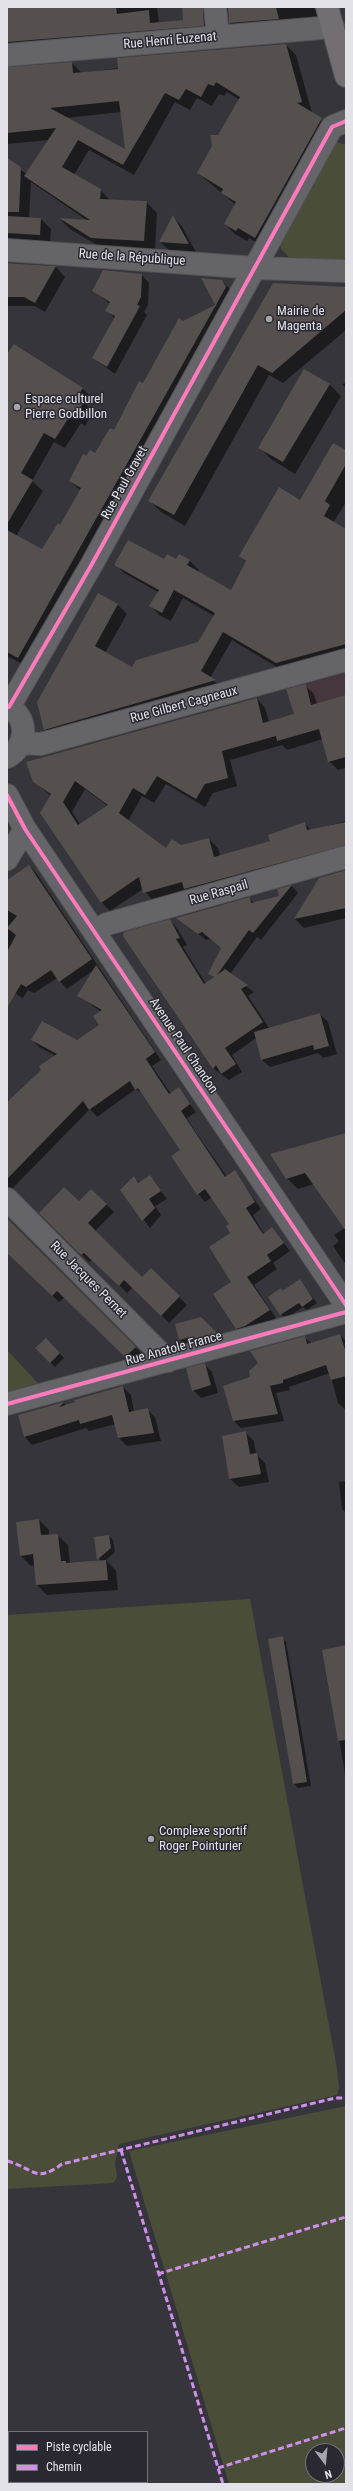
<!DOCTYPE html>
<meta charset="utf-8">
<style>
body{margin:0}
#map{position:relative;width:353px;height:2491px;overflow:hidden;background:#36353b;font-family:"Roboto Condensed",sans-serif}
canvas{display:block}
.frame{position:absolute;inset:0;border:8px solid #e2e2e8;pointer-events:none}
.legend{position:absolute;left:8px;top:2431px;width:140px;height:52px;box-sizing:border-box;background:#2a2932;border:1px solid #74737b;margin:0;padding:5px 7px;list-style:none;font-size:12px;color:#e2e2e8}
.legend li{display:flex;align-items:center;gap:8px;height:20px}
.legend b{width:20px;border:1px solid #74737b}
.north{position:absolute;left:305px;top:2443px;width:40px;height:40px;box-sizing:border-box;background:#2a2932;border:1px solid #74737b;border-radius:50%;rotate:164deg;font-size:11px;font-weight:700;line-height:16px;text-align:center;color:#e2e2e8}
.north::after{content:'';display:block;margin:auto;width:14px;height:18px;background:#a6a5ab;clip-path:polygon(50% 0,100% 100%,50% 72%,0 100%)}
</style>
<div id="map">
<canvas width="353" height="2491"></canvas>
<div class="frame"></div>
<ul class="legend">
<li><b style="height:5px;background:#fd7abc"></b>Piste cyclable</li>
<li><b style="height:5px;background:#ce8fe9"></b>Chemin</li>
</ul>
<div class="north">N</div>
</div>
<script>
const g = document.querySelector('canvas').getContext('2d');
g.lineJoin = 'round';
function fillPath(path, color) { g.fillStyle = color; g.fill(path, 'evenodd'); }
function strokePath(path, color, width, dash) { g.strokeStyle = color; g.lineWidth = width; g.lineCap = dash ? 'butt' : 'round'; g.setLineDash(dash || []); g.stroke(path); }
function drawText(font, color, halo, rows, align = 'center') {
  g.font = font + ' "Roboto Condensed",sans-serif'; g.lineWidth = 3; g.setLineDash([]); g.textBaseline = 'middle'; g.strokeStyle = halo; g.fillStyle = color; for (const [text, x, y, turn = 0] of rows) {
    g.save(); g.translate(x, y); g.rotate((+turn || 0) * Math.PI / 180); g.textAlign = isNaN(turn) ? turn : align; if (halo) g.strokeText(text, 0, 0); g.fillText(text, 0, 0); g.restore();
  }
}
fillPath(new Path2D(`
 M346 672V757L328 762 306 684Z`), '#46363d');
fillPath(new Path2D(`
 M331 140 346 145V261L289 257 281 249 279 234Z
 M7 1350 38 1383 7 1392Z
 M250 1599 337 2069 339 2088 337 2095 119 2144 115 2163 117 2177 113 2183 7 2189V1615Z
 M346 2106V2484H229L129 2151ZM313 2451H337V2475H313Z`), '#4a4e38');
fillPath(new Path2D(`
 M7 7H157L159 23 184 20 183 7H221L214 36 7 62Z
 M227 7H316L320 23 241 33 230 23Z
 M286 45 296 55 312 113 332 129 266 248 249 238 247 241 235 234 225 224 236 205 198 173 240 100 227 92 224 96 219 94 212 106 197 98 190 110 175 102 134 175 89 150 74 175 100 190 111 201 146 202 157 213 155 251 102 248 70 229 61 220 88 221 31 182 29 218 41 219 51 229 50 245 7 242V161L27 174 50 140 7 144V68L72 63 82 73ZM121 112 126 151 66 118Z
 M173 217 181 225 196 252 169 250 160 242Z
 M7 264 56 267 65 277 45 312 35 306H7Z
 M142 275 149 283 148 305 144 312 147 315 115 374 93 358 114 318 107 310 110 304 94 291Z
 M203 279 222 281 232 291 28 667 7 656V356L82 388 92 398 87 406 93 412 85 426 81 423 65 448 54 442 32 481 43 491 16 536 43 551 60 527 81 491 70 481 87 458 96 454 115 432 183 322 217 306Z
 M274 284 346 288V330L283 383 269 375 185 526 161 512 150 501Z
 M346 383V388L342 384Z
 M329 384 341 396 295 474 271 459 259 447Z
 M346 452V502L333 523 346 531V655L285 672 232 640 210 678 224 689 54 739 45 730 99 595 118 605 127 614 105 653 132 669 199 643 214 616 183 598 171 621 159 615 151 606 158 592 124 573 116 565 177 560 180 555 190 561 199 570 197 572 231 591 246 562 240 556 300 501Z
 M305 685 314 694 317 704 346 696V768L338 770 329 761 323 739 287 750 282 745 230 760 237 786 213 793 205 807 166 784 154 803 142 796 128 821 167 850 209 839 218 848 220 856 271 841 304 823 311 830 346 821V855L153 901 143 889 110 911 102 903 51 796 34 781 257 699 265 708 269 722 295 715ZM85 789 108 806 80 824 72 812Z
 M29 866 36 873 161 1060 152 1066 171 1094 178 1089 196 1112 187 1118 193 1128 227 1177 235 1172 261 1209 253 1215 264 1234 272 1228 290 1251 273 1263 277 1269 254 1285 276 1318 252 1333 244 1336 236 1328 231 1224 212 1197 205 1202 198 1194 182 1150 145 1095 136 1089 97 1117 90 1109 7 1194V1098L10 1101 56 1056 39 1047 32 1040 77 1042 101 1025V1012L79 996 95 969 67 989 57 978 34 993 28 990 23 998 11 991 7 997V884Z
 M346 870V918L304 928 295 919 320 878Z
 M292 886 298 893 261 940 257 937 230 974 254 992 248 996 269 1028 320 1014 328 1022 337 1054 323 1058 318 1053 270 1067 262 1060 256 1038 232 1055 242 1072 229 1080 214 1069 124 935 170 920 177 928 187 945 183 947 206 984 214 978 210 974 221 948 210 939 206 940 178 918 249 898 254 903 280 897 278 890Z
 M346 1135V1265L333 1246 339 1241 334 1235 345 1228 314 1184 298 1189 287 1178Z
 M134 1177 140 1184 150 1177 167 1199 155 1206 161 1215 150 1228 121 1190Z
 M79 1203 106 1204 114 1212 95 1231 142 1278 151 1269 187 1305 169 1323 133 1287 127 1293 93 1259 89 1262 40 1213Z
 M7 1218 142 1354 133 1364 65 1297 59 1302 39 1283 7 1241Z
 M300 1281 317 1303 307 1310 303 1307 285 1319 269 1297 283 1292Z
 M201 1318 225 1342 189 1348 180 1340 176 1325Z
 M340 1335 346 1341V1410L338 1403 330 1373 289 1387 290 1390 276 1393 284 1421 241 1428 234 1421 252 1378 304 1337 311 1343Z
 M46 1339 64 1358 55 1367 37 1348Z
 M204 1364 212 1372 218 1393 201 1398 193 1390Z
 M123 1387 131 1395 134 1412 147 1409 155 1417 161 1441 127 1446 119 1438 116 1424 89 1431 86 1428 32 1445 25 1437 19 1416 64 1403 66 1406Z
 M245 1432 254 1441 256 1454 265 1463 269 1482 239 1487 230 1479 223 1436Z
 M346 1481V1513L342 1509 339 1482Z
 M39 1520 49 1530V1535H57L68 1545 70 1564 100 1561 95 1538 109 1536 113 1540 115 1552 106 1560 116 1571 118 1590 47 1595 37 1585 35 1565 31 1566 20 1555Z
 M282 1638 286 1642 311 1786 298 1788 294 1784Z
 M346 1646V1780L324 1650Z`), '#0007');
fillPath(new Path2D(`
 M7 7H116L117 14 149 10 150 23 183 20 182 7H203L204 26 7 42Z
 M228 7H276L279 19 229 23Z
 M286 44 302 102 297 103 322 118 255 238 238 228 236 231 224 224 236 202 221 193 223 189 197 173 212 146 210 135H218L240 97 216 82 214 86 208 84 201 97 186 89 179 100 165 93 123 165 78 140 62 167 101 189 100 199 147 201 144 241 91 238 59 218 90 220 24 176 56 128 7 133V67L72 62 73 73 118 69 117 58ZM119 101 125 149 50 108Z
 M7 158 21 167 19 212H7Z
 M173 215 189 244 159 242Z
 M7 216 41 218 40 235 7 233Z
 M7 263 17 264 56 266 35 303 24 297H7Z
 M103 270 142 274 141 297 137 305 140 306 107 367 92 358 115 316 105 311 110 302 92 291Z
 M201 278 222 280 226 287 18 658 7 652V530L42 549 58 523 60 525 81 488 69 481 83 454 86 456 90 450 95 453 110 428 114 430 139 381 143 383 179 318 183 321 215 305Z
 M273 283 346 287V310L272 373 258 365 174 515 148 501Z
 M14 344 83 388 77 397 84 401 75 417 71 414 55 439 44 433 21 473 33 480 7 524V354Z
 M304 369 330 384 283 462 258 448Z
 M333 443 346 450V464L325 501 330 505 324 516 346 529V644L276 663 223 632 201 671 216 680 44 730 37 702 98 593 118 604 95 646 132 667 136 660 198 642 215 613 174 590 162 613 149 606 159 590 114 565 128 540 164 559 167 554 176 559 179 554 190 560 187 565 231 590 246 561 239 556 279 487 300 500Z
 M306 684 311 705 346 695V757L328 762 319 729 277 741 276 736 222 751 228 778 205 784 196 799 157 776 145 795 133 788 119 813 166 848 172 839 181 845 209 838 214 857 270 841 268 835 305 822 307 830 346 822V845L184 889 182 882 143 893 139 877 101 903 40 813 51 794 33 782 26 762 257 698 263 723 294 714 286 689ZM75 781 108 805 78 825 63 802Z
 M29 865 92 959 59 982 51 970 26 987 21 984 7 1008V952L16 935 7 928 17 916 7 910V880Z
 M346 870V908L294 919 319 878Z
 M292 885 253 933 249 930 217 975 225 969 248 985 241 989 263 1022 225 1048 236 1064 221 1074 216 1065 213 1069 123 936 124 932 170 919 180 938 176 939 204 984 214 977 208 974 221 948 202 932 198 934 176 918 250 897 251 903 279 896 277 889Z
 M96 965 155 1052 146 1059 157 1076 169 1094 179 1087 190 1104 181 1111 225 1177 235 1170 255 1202 246 1208 263 1234 272 1227 284 1243 267 1255 271 1261 247 1277 270 1310 245 1326 236 1329 213 1294 231 1282 209 1247 230 1233 226 1226 229 1224 205 1189 197 1195 171 1156 180 1150 138 1088 135 1090 130 1081 89 1110 83 1101 7 1179V1102L41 1070 39 1066 57 1054 31 1040 42 1021 77 1040 99 1025 93 1016 102 1010 77 996Z
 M320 1013 329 1046 314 1050 313 1045 261 1060 254 1032Z
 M346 1133V1231L305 1173 286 1179 270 1154Z
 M150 1175 161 1191 149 1199 155 1208 142 1221 120 1190 134 1176 138 1183Z
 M64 1187 79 1201 91 1189 107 1204 88 1223 142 1277 151 1268 180 1296 161 1316 124 1280 119 1286 84 1253 81 1255 39 1213Z
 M7 1218 136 1347 125 1357 57 1291 52 1296 7 1253Z
 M300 1279 313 1299 302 1307 299 1303 280 1315 268 1297 281 1288 282 1291Z
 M201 1317 218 1334 188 1342 187 1338 179 1340 175 1324Z
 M340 1334 346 1353V1376L331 1380 326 1365 283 1380V1383L270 1386 278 1414 233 1421 223 1386 250 1377 249 1371 258 1363 250 1351 305 1336 307 1344Z
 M46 1338 60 1353 50 1363 35 1348Z
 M205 1363 211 1385 192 1391 186 1368Z
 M123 1386 129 1412 148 1408 154 1433 118 1438 112 1415 80 1424 79 1420 24 1437 18 1415 64 1402 59 1407 75 1402 74 1400Z
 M246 1431 250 1454 257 1453 261 1474 229 1479 222 1436Z
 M39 1519 41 1535 58 1534 61 1561H66V1563L106 1560 108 1580 36 1585 33 1554 20 1556 16 1522Z
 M109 1535 111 1548 97 1560 94 1537Z
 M283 1636 307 1782 293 1784 268 1639Z
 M346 1645V1740L338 1741 322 1650Z`), '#554f4e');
const minor = new Path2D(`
 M215 7 218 37
 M7 55 333 27
 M7 250 256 268 346 271
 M7 706C29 717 28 746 7 757
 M9 707 92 564 332 127 346 121
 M21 743 41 744 346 660
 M7 795 25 829 346 1305
 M7 859 25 829
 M94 931 107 924 346 857
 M7 1199 168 1361
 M7 1404 346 1312`);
const major = new Path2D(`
 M327 7 346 76`);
strokePath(minor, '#525155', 24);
strokePath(major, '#525155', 24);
strokePath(minor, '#656569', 22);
strokePath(major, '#736d74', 22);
strokePath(new Path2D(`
 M121 2150 223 2484
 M7 2161C34 2168 35 2184 62 2164L335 2098H346
 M158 2274 346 2217
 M218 2468 346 2428`), '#ce8fe9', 3, [6, 3]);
strokePath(new Path2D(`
 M9 707 92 564 332 127 346 121
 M7 795 25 829 346 1305
 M7 1404 346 1312`), '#fd7abc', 4);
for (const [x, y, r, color] of [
 [269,319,4,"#a6a5ab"],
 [17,407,4,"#a6a5ab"],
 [151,1839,4,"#a6a5ab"]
]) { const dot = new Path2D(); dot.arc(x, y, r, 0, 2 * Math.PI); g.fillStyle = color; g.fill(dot); strokePath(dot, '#2a2932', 1.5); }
drawText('13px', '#e2e2e8', '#2a2932', [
 ["Rue Henri Euzenat",170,41,-5],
 ["Rue de la République",132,258,4],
 ["Rue Paul Gravet",125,483,-61],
 ["Rue Gilbert Cagneaux",184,705,-15],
 ["Rue Raspail",219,893,-16],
 ["Avenue Paul Chandon",183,1046,56],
 ["Rue Jacques Pernet",88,1280,45],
 ["Rue Anatole France",174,1349,-15]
]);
drawText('13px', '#e2e2e8', '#2a2932', [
 ["Mairie de",277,312],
 ["Magenta",277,327],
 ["Espace culturel",25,400],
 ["Pierre Godbillon",25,415],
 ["Complexe sportif",159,1832],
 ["Roger Pointurier",159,1847]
], 'left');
</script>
